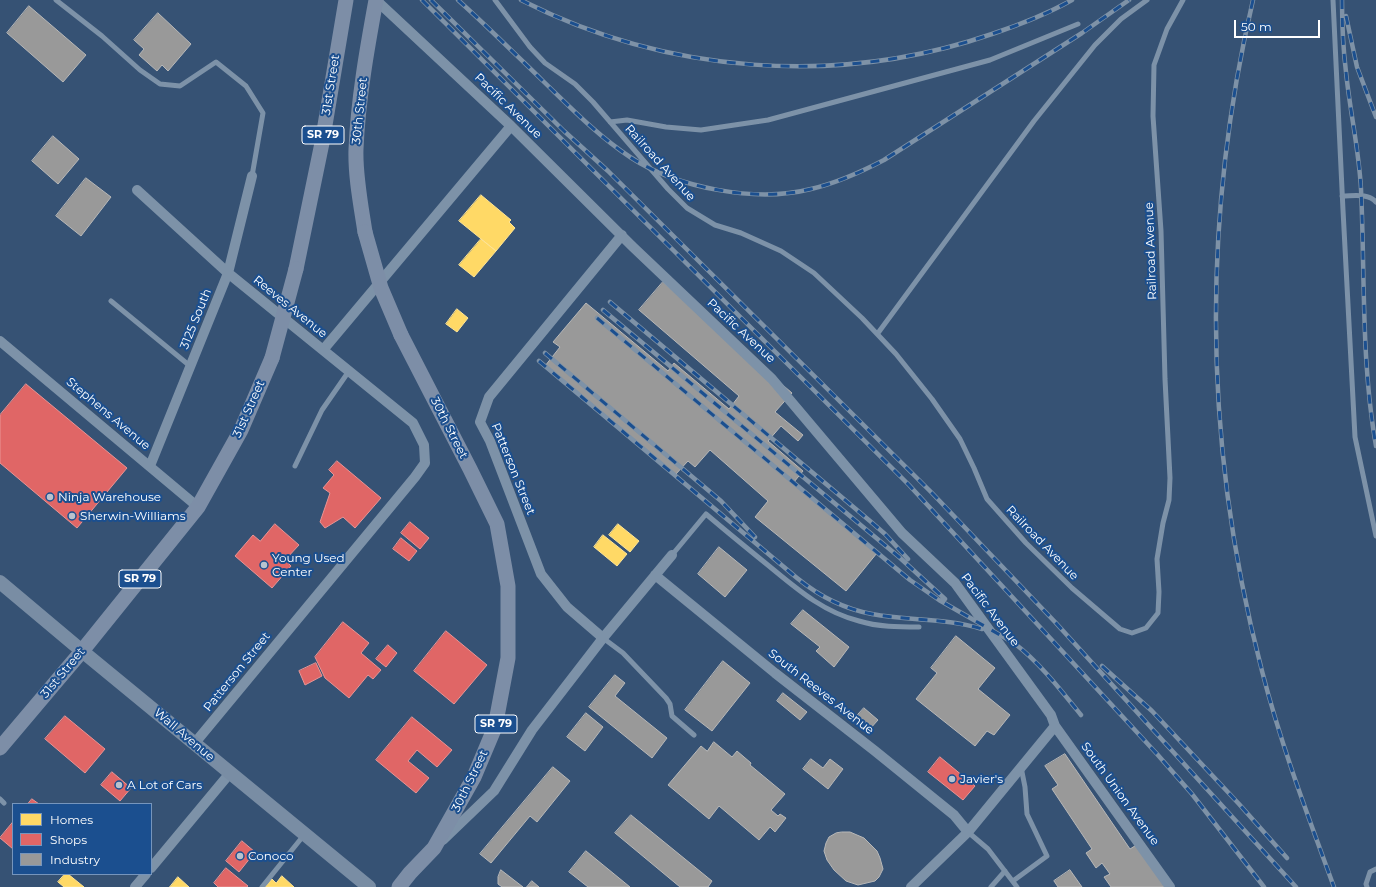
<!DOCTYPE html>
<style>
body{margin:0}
#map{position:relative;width:1376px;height:887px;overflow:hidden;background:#365274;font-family:Montserrat,sans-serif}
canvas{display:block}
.legend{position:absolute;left:12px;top:803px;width:140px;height:72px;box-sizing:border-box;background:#1b4f8f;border:1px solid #7695bc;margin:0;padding:5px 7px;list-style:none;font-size:12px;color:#fff}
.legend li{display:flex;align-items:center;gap:8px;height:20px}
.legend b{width:20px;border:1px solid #7695bc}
.scale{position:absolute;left:1234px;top:20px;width:86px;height:18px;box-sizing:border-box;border:2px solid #fff;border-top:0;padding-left:5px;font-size:12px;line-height:14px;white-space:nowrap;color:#fff;-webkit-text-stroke:3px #1b4f8f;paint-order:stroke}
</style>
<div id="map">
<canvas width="1376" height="887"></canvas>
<ul class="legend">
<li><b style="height:11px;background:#ffd966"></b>Homes</li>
<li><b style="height:11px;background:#e06666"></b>Shops</li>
<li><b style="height:11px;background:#999"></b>Industry</li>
</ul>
<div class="scale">50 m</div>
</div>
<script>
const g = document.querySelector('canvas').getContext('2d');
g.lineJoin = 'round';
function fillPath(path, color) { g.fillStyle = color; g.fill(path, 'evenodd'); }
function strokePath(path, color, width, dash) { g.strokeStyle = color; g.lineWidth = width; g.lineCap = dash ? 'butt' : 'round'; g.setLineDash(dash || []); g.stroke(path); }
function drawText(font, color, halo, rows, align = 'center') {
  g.font = font + ' Montserrat,sans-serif'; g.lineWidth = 4; g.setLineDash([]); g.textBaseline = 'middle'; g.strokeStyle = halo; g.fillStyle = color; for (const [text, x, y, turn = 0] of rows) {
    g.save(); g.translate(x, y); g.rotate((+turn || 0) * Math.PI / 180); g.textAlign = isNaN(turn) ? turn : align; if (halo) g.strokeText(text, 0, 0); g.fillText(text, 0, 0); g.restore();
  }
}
const homes = new Path2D(`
 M481 195 511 220 509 222 515 228 496 251 459 221Z
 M481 239 496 251 474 277 459 265Z
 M457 309 468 318 457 332 446 324Z
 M618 524 639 541 630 552 609 535Z
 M603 535 627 554 617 566 594 547Z
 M65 874H68L84 887H64L58 882Z
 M282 876 294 887H265L272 879 276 883Z
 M178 877 189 887H170Z`);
fillPath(homes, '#ffd966');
strokePath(homes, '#ffe494', 1);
const shops = new Path2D(`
 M26 384 127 468 77 528 0 463V415Z
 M337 461 381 498 355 528 343 517 325 528 320 522 330 493 323 488 334 475 329 470Z
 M410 522 429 538 420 549 401 533Z
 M275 524 299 545 285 560 291 566 272 588 235 556 253 535 260 541Z
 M401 538 417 551 409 561 393 549Z
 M343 622 369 643 361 653 381 670 373 679 368 675 349 698 325 678 315 657Z
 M446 631 487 665 454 704 414 671Z
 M388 645 397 653 386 667 376 659Z
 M316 663 322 676 305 685 299 671Z
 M65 716 105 749 85 773 45 739Z
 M412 717 452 750 437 767 417 750 408 761 429 778 416 793 376 760Z
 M940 757 975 786 963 800 928 772Z
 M112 772 131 788 120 801 101 785Z
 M32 799 39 804H28Z
 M13 822V849L0 838Z
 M242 841 255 852 239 872 226 861Z
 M226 868 248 886 247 887H218L214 883Z`);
fillPath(shops, '#e06666');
strokePath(shops, '#e99494', 1);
const industry = new Path2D(`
 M29 6 86 55 63 82 7 33Z
 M158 13 191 44 168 71 162 65 157 71 139 55 144 49 134 40Z
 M53 136 79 159 58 184 32 161Z
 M86 178 111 197 81 236 56 216Z
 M663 282 792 393 775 412 803 435 798 441 781 426 768 441 803 471 794 482 877 553 846 591 755 517 768 501 710 450 695 467 688 461 675 475 545 366 560 347 553 342 586 303 668 371 674 363 729 409 739 396 639 310Z
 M719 547 747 570 725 597 698 574Z
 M803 610 849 647 834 667 816 651 820 647 791 624Z
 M956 636 995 668 978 689 1010 715 994 735 987 731 975 746 916 699 937 673 931 668Z
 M723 661 750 683 712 731 685 710Z
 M615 675 625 683 615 696 667 738 652 758 589 707Z
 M783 693 807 712 800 720 777 701Z
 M864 708 878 720 869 730 855 718Z
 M586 713 603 727 585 751 567 737Z
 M714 742 732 757 737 751 751 763 750 765 785 794 771 810 778 816 780 814 786 818 775 832 770 827 759 840 719 806 709 819 668 785 701 746 707 751Z
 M1065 754 1130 849 1138 844 1167 887H1111L1104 877 1110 874 1102 863 1096 868 1086 853 1092 849 1052 789 1058 785 1045 766Z
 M811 759 823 768 830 759 843 769 828 789 803 769Z
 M553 767 570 781 537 822 530 816 491 863 480 854Z
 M631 815 712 881 708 887H680L615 833Z
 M842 832H850L864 838 877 851 880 858 883 869 879 877 875 881 858 885 846 881 834 870 827 860 824 851 826 843 829 837 836 833Z
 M586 851 630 887H588L569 872Z
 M501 870 523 887H502L498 884V877Z
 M1070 870 1082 887H1058L1054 881Z
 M532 881 539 887H527Z`);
fillPath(industry, '#999');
strokePath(industry, '#b8b8b8', 1);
strokePath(new Path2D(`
 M56 0 102 36 140 70 160 84 180 86 216 62 246 86 263 113 252 176
 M495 0 530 47 545 63 575 84 593 102 668 189 687 208 715 225 741 233 781 251 814 273 862 318 896 354 932 399 960 439 974 468 987 499 1026 543 1072 588 1120 629 1132 633 1146 628 1158 613 1159 592 1157 559 1163 523 1169 500 1170 478 1165 379 1161 231 1153 116 1154 65 1167 29 1183 0
 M1333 0 1343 210 1355 437 1376 536
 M610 122 627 120 666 127 701 130 768 120 990 60 1078 24
 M1342 196C1354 196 1368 193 1376 202
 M111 301 190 366
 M878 333 1034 121 1095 45 1121 19 1147 0
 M295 466 322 410 349 371
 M672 555 706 514C727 532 748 549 769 566 797 589 823 612 859 621 878 627 899 627 919 627
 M603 638 623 653 666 698 670 704 672 716 694 735
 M0 799 4 803
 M968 832 988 849 1017 887
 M1013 881 1047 856 1027 814 1025 787 1021 767
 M262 887 304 835
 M991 887 1005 871
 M1367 887 1366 884 1370 872 1376 869`), '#7d92a8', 5);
strokePath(new Path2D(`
 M376 0 511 126 633 247 772 379 902 533 955 583 1051 715 1055 726 1170 887
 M137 190 228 273 413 423 424 445 425 463 415 477 194 744
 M0 341 198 507
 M323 350 511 126
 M150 466 228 273 252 176
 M655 575 775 673 875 751 954 815 968 832
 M603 638 567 607 541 574 490 441 480 422 489 397 622 235
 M443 840 494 791 532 730 603 638 672 555
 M151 868 230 773
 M135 887 146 874
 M911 887 968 832 1055 726`), '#7d92a8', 10);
strokePath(new Path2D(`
 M0 582 82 651 369 887`), '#798da4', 14);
strokePath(new Path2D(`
 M365 232C361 206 355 175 356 149 358 100 367 49 376 0
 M296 269 322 143 346 0
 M0 748 82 651 198 507 241 430 272 358
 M399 887 410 873 434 848 474 777 495 727 508 658V586L497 524 470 469 401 335`), '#7d8ea7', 15);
const rail = new Path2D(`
 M422 0 909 485 1157 754 1192 794 1264 887
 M431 0 564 131 608 171 932 493 1055 622 1296 887
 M458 0C487 26 515 54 543 81 571 108 598 136 630 157 677 188 756 203 811 189 837 183 861 172 884 160L1082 33 1129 0
 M521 0C666 74 838 87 992 34 1019 25 1047 14 1072 0
 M1253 0C1201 223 1204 449 1262 671 1281 745 1308 816 1334 887
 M1342 0C1342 24 1343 48 1346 72 1350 112 1359 150 1361 189 1365 275 1361 362 1376 446
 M1346 16 1357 67 1376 117
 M610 302 870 521 885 534 908 559
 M603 310 899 557 945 599
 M597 318 910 580 939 600 1014 643C1040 663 1060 689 1081 715
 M545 353 721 501 755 537
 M539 361 797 578C819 596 844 609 872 614 909 621 946 618 982 629
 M1102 666 1152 711 1239 804 1287 858`);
strokePath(rail, '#7e92a7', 4.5);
strokePath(rail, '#1b4f8f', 3, [9]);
strokePath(new Path2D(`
 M365 232 381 288 401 335
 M272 358 296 269`), '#7d8ea7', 15);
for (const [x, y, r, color] of [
 [50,497,4,"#b9c2ce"],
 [72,516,4,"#b9c2ce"],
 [264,565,4,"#b9c2ce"],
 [952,779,4,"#b9c2ce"],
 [119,785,4,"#b9c2ce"],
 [240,856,4,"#b9c2ce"]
]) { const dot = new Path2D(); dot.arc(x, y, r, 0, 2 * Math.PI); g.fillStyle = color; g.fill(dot); strokePath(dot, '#1b4f8f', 1.5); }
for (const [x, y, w] of [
 [323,135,42],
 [140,579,42],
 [496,724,42]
]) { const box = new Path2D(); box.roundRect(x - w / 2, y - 9, w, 18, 3); g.fillStyle = '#1b4f8f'; g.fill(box); strokePath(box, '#fff', 1); }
drawText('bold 11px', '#fff', null, [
 ["SR 79",323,135],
 ["SR 79",140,579],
 ["SR 79",496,724]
]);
drawText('12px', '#fff', '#1b4f8f', [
 ["31st Street",331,85,-81],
 ["Pacific Avenue",508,106,44],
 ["30th Street",360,111,-84],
 ["Railroad Avenue",660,163,48],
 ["Railroad Avenue",1151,251,-92],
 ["Reeves Avenue",290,307,39],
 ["3125 South",196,319,-68],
 ["Pacific Avenue",741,331,43],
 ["31st Street",249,409,-66],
 ["Stephens Avenue",108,414,40],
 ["30th Street",449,428,63],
 ["Patterson Street",513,469,68],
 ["Railroad Avenue",1042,543,46],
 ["Pacific Avenue",990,610,53],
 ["Patterson Street",237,672,-51],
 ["31st Street",63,673,-50],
 ["South Reeves Avenue",821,692,38],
 ["Wall Avenue",184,735,40],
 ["30th Street",470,781,-64],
 ["South Union Avenue",1120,794,54]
]);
drawText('12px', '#fff', '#1b4f8f', [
 ["Ninja Warehouse",58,497],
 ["Sherwin-Williams",80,516],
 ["Young Used",272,558],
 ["Center",272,572],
 ["Javier's",960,779],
 ["A Lot of Cars",127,785],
 ["Conoco",248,856]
], 'left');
</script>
